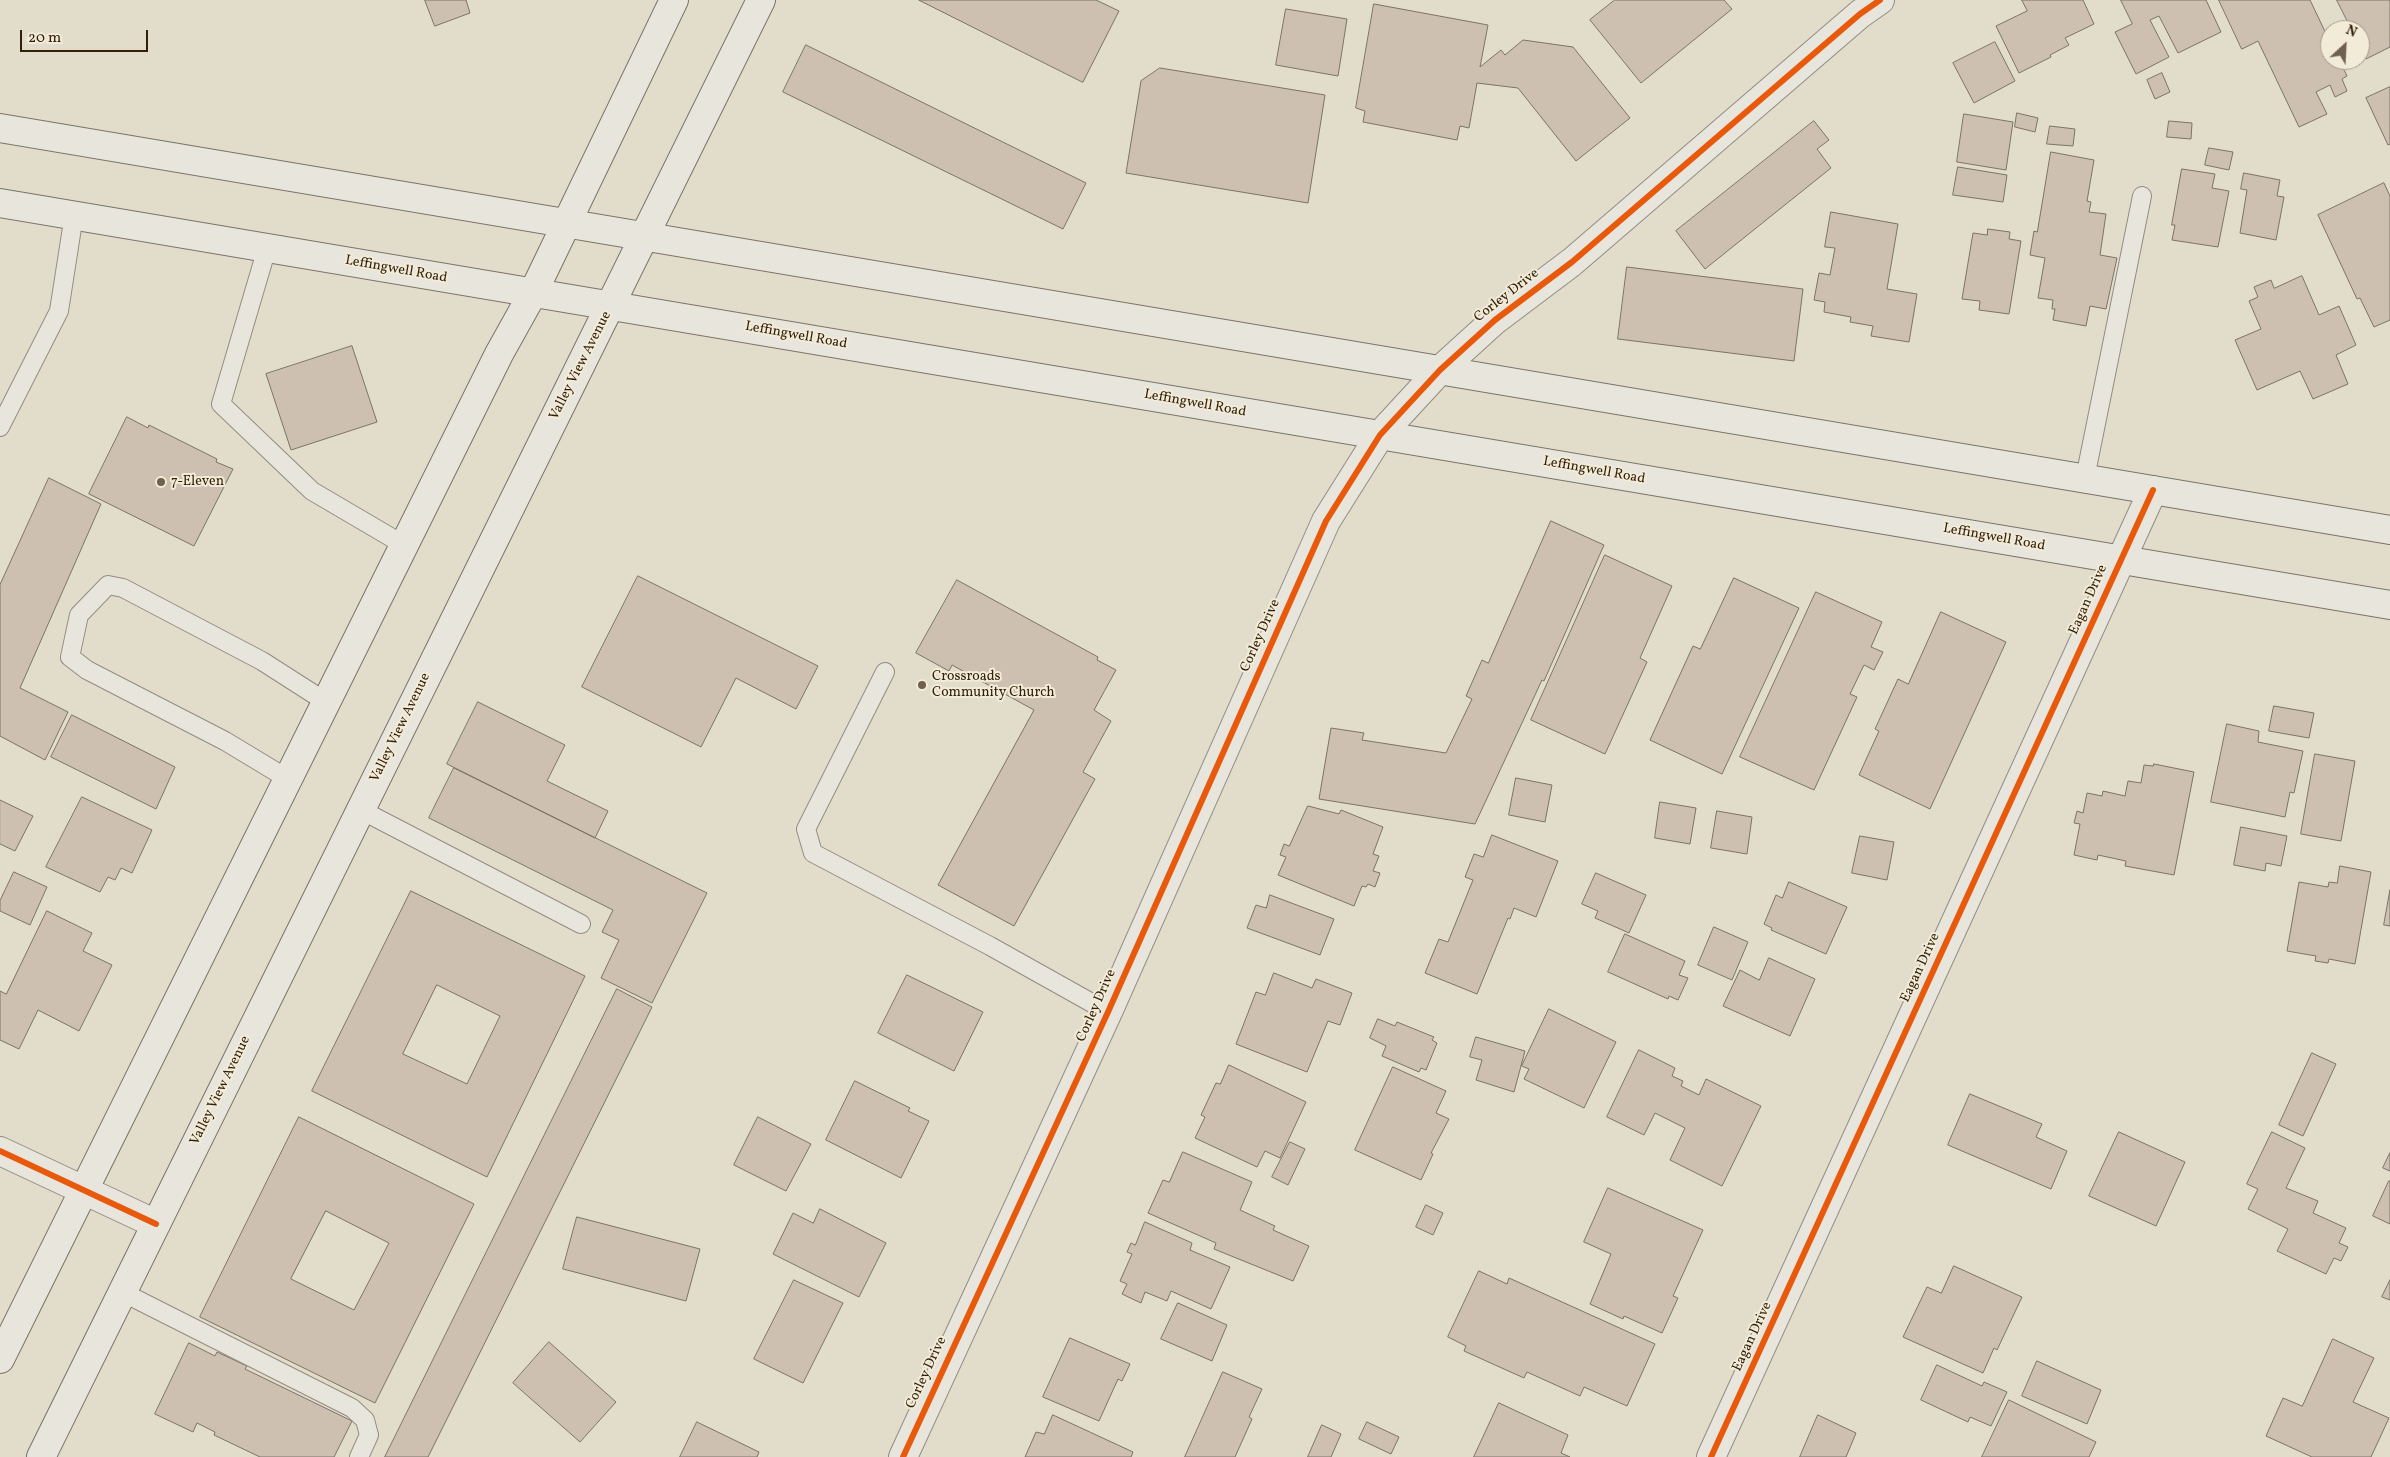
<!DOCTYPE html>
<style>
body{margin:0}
#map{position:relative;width:2390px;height:1457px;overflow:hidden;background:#e2dccb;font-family:Vollkorn,serif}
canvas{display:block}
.north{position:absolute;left:2320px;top:20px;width:50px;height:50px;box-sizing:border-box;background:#f2ebd7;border:1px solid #a59985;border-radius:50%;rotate:25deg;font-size:14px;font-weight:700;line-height:20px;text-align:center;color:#311f0a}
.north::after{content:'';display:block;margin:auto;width:18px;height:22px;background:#6f614e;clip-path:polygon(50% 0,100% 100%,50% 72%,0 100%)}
.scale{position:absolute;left:20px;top:30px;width:128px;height:22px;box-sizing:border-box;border:2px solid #311f0a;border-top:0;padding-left:6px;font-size:15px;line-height:18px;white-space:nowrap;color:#311f0a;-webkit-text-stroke:4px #f2ebd7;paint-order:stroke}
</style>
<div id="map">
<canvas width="2390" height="1457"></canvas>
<div class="north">N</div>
<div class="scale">20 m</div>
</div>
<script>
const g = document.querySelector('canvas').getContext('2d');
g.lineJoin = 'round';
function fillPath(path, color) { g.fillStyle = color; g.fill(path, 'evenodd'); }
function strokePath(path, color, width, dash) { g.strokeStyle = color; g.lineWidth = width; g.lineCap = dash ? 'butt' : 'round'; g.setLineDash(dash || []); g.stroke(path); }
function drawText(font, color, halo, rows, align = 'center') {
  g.font = font + ' Vollkorn,serif'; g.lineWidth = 4; g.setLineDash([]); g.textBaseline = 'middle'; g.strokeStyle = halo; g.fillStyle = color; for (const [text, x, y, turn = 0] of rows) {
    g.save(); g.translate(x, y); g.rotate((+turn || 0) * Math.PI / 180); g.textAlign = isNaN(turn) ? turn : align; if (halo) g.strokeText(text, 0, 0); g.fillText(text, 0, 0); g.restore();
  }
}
const building = new Path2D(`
 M425 0H466L470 13 435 26Z
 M919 0H1096L1119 11 1083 82Z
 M1615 0H1724L1732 9 1641 83 1590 20Z
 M2022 0H2083L2094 24 2065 38 2069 45 2050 55 2051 57 2019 73 1996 26 2027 11Z
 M2121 0H2206L2221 32 2178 53 2159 16 2150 20 2169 57 2136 74 2115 32 2132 24Z
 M2219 0H2310L2330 42V60H2339L2347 76 2342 79 2347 91 2335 97 2330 85 2316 92 2327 114 2299 127 2258 41 2242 49Z
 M2337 0H2390V47L2366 59 2360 47V30H2352Z
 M1374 4 1488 25 1480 67 1501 50 1505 55 1523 40 1573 47 1630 118 1576 161 1518 88 1477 83 1469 128 1460 126 1457 140 1363 122 1365 111 1356 108Z
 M1286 9 1347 19 1338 76 1276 65Z
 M1995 42 2015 81 1974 103 1953 63Z
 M806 45 1086 183 1063 229 783 92Z
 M1160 68 1325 95 1308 203 1126 173 1141 81Z
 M2162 73 2170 92 2155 99 2147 80Z
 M2390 87V144L2388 145 2366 98Z
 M2017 113 2038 118 2035 132 2015 127Z
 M1964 114 2013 122 2006 170 1957 162Z
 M1814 121 1829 140 1817 149 1831 168 1705 269 1676 231Z
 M2169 121 2192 123 2191 139 2167 137Z
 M2050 126 2075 129 2073 146 2047 144Z
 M2209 148 2233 152 2229 170 2205 165Z
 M2051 152 2094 160 2087 201 2091 202 2089 212 2106 214 2100 255 2117 258 2106 309 2090 306 2086 326 2053 320 2055 309H2052L2053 300 2038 298 2045 258 2030 255 2034 231 2037 232Z
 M1958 167 2007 175 2003 202 1953 195Z
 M2182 169 2215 174 2212 188 2229 191 2218 247 2172 240 2175 225H2172Z
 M2244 173 2280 180 2277 196 2284 197 2276 240 2240 233 2247 190 2241 189Z
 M2384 183 2390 196V320L2374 327 2360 298 2357 299 2318 215Z
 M1831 212 1898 224 1887 289 1917 294 1909 342 1871 336 1873 326 1850 322 1851 317 1824 312 1825 302 1814 300 1819 273 1830 275 1835 248 1825 247Z
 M1988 229 2010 232 2009 239 2021 241 2009 314 1979 310 1980 301 1962 299 1973 233 1987 235Z
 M1627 267 1803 289 1794 361 1618 339Z
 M2302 276 2319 315 2339 306 2356 345 2336 355 2348 384 2313 399 2300 371 2257 390 2235 340 2261 329 2249 301 2258 297 2254 287 2271 280 2274 288Z
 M352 346 377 422 291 450 266 374Z
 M127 417 148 428 149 425 217 459 216 462 233 469 194 546 89 494Z
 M49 478 101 504 20 688 68 712 45 760 0 736V585Z
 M1551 521 1604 545 1544 681 1542 680 1475 824 1319 799 1331 728 1364 733 1362 740 1446 753 1472 699 1466 696 1482 660 1488 663Z
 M1605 555 1672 586 1640 658 1647 662 1605 754 1531 720Z
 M638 576 818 666 796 709 736 678 701 747 582 687Z
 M1734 578 1799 608 1722 774 1650 740 1693 646 1700 649Z
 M957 580 1098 657 1097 660 1116 670 1094 710 1111 721 1083 772 1095 779 1014 926 938 885 1034 710 952 665 949 671 916 653Z
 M1816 592 1882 622 1871 647 1883 652 1874 670 1864 665 1850 694 1857 697 1814 790 1740 757Z
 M1941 612 2006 642 1930 809 1859 775 1879 731 1875 729 1898 679 1908 684Z
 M478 702 565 745 547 781 608 811 595 838 447 764Z
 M2274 706 2314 713 2309 738 2269 731Z
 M72 715 175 767 156 809 51 757Z
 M2227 724 2259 731 2258 742 2303 751 2294 793 2290 792 2285 817 2211 802Z
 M2315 754 2355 761 2341 841 2301 834Z
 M2154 764 2194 772 2174 875 2125 866 2126 861 2098 855 2097 860 2074 855 2080 824 2074 823 2077 811 2083 813 2087 793 2102 796 2103 791 2125 796 2128 781 2141 783 2144 765 2153 766Z
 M454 768 707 893 652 1003 601 978 619 940 602 932 613 910 429 818Z
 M1516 778 1552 785 1545 822 1509 815Z
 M82 797 152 830 132 873 121 868 115 880 108 877 100 892 46 867Z
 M0 800 33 816 15 851 0 844Z
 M1660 802 1696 808 1690 844 1655 838Z
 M1308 806 1339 814 1341 810 1383 827 1373 854 1379 856 1373 871 1380 873 1375 887 1368 884 1366 887 1362 886 1354 906 1278 875 1286 857 1280 855 1284 844 1289 846Z
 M1717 811 1752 817 1747 854 1711 848Z
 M2241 827 2287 836 2281 866 2266 863 2265 871 2234 865Z
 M1492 835 1558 861 1536 917 1514 908 1510 919 1508 918 1477 994 1425 973 1439 939 1448 942 1473 880 1465 877 1474 854 1483 857Z
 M1860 836 1894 842 1887 880 1852 873Z
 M2340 866 2371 872 2355 964 2329 959 2328 963 2315 961 2316 956 2287 951 2299 882 2328 887 2329 882 2337 883Z
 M14 872 47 887 30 925 0 911V901Z
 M1596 873 1646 895 1629 933 1595 918 1598 911 1582 904Z
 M1789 882 1847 907 1826 954 1771 930 1772 928 1764 924 1776 895 1782 898Z
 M2390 890V926L2384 925Z
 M411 891 585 976 487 1177 312 1091ZM437 985 500 1016 467 1084 403 1054Z
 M1270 895 1334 919 1320 955 1247 928 1256 905 1266 908Z
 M47 911 92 933 83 951 112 965 79 1031 38 1010 19 1049 0 1040V991L6 994Z
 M1714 927 1748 942 1732 980 1698 965Z
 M1625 934 1685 961 1679 975 1688 978 1678 1000 1669 996 1668 999 1608 972Z
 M1769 958 1815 979 1790 1036 1723 1006 1740 970 1759 980Z
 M1274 973 1312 988 1316 979 1352 993 1340 1025 1328 1021 1307 1072 1236 1044 1256 992 1265 995Z
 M907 975 983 1012 954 1071 878 1033Z
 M617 989 652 1007 428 1457H385Z
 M1549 1009 1616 1042 1584 1108 1524 1079 1529 1069 1522 1066Z
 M1378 1019 1395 1026 1397 1022 1434 1037 1432 1040 1437 1043 1426 1070 1421 1068 1419 1072 1382 1056 1386 1046 1370 1038Z
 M1476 1037 1525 1051 1514 1092 1476 1080 1482 1060 1470 1057Z
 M1639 1050 1675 1068 1672 1076 1683 1081 1681 1086 1699 1095 1706 1079 1761 1106 1722 1186 1670 1160 1685 1128 1655 1113 1644 1135 1607 1117Z
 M2312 1053 2336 1064 2303 1136 2279 1125Z
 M1229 1065 1306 1102 1280 1158 1265 1151 1257 1167 1195 1138 1205 1117 1201 1115 1216 1083 1220 1084Z
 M1393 1067 1446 1091 1436 1113 1449 1119 1431 1153 1433 1154 1421 1180 1355 1150Z
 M855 1081 910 1108 908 1111 929 1121 901 1178 826 1140Z
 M1970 1094 2042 1124 2036 1137 2067 1151 2051 1189 1948 1145Z
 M299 1117 474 1204 375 1403 200 1317ZM326 1211 389 1243 354 1310 291 1279Z
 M758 1117 811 1144 786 1191 734 1165Z
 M2119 1132 2185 1162 2156 1226 2089 1196Z
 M2272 1132 2305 1148 2286 1188 2318 1201 2313 1213 2346 1228 2339 1243 2348 1247 2341 1261 2334 1258 2326 1274 2277 1251 2288 1229 2248 1209 2258 1189 2247 1184Z
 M1290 1142 1305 1149 1288 1185 1272 1177Z
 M1183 1152 1252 1182 1240 1210 1275 1226 1273 1230 1309 1246 1293 1281 1214 1249 1216 1243 1148 1213 1163 1180 1169 1182Z
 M2390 1153V1171L2383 1168Z
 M2389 1181H2390V1224L2373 1216Z
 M1608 1188 1703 1230 1673 1296 1678 1298 1662 1333 1624 1316 1623 1319 1590 1304 1611 1254 1584 1242Z
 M1426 1205 1443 1213 1433 1235 1416 1227Z
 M820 1209 886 1243 859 1297 773 1254 793 1213 813 1223Z
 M577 1217 700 1249 686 1301 563 1269Z
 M1145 1222 1192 1243 1190 1250 1230 1267 1211 1309 1171 1291 1167 1301 1145 1292 1141 1303 1122 1294 1127 1284 1120 1281 1132 1254 1127 1252 1131 1243 1135 1245Z
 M1954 1266 2022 1297 1997 1350 1994 1348 1983 1373 1903 1337 1927 1287 1941 1293Z
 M1479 1271 1507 1284 1509 1278 1655 1344 1627 1406 1584 1387 1580 1396 1527 1372 1524 1378 1464 1351 1466 1346 1448 1337Z
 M794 1280 843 1303 803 1383 754 1359Z
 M2390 1280V1300L2382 1297Z
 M1178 1303 1227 1325 1212 1361 1161 1339Z
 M1070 1338 1130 1364 1122 1381 1118 1379 1099 1421 1043 1397Z
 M2333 1339 2374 1358 2353 1402 2389 1418 2371 1457H2312L2266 1436 2283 1398 2302 1406Z
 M549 1342 616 1402 580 1442 513 1383Z
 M189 1343 215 1356 217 1352 247 1366 245 1369 352 1421 334 1457H260L214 1435 215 1432 197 1423 193 1432 155 1414Z
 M2037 1361 2101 1390 2087 1424 2022 1396Z
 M1937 1365 1982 1386 1984 1382 2007 1392 1991 1426 1970 1417 1968 1422 1921 1400Z
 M1223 1372 1262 1389 1249 1417 1252 1419 1235 1457H1185Z
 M2009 1400 2096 1442 2089 1457H1982Z
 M1499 1403 1568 1435 1561 1453 1570 1457H1474Z
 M1053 1415 1133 1452 1131 1457H1025L1036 1432 1044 1434Z
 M1818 1415 1856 1433 1846 1457H1800Z
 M697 1422 759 1452 757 1457H680Z
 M1367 1422 1399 1437 1391 1454 1359 1439Z
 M1322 1425 1341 1434 1331 1457H1308Z`);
fillPath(building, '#cdc0b1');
strokePath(building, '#7a7468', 1);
const service = new Path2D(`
 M267 248 221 404 312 491 404 545
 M0 427 59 311 74 215
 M2085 478 2142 196
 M885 672 806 829 813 853 990 946 1108 1012
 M288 779 225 741 87 670 70 657 79 615 108 585 123 588 262 661 326 702
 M361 810 581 924
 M122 1292 352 1408 365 1420 369 1435 359 1457`);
const minor = new Path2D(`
 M0 1151 156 1224
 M903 1457 1108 1012 1326 521 1380 435 1440 370 1495 320 1572 262 1860 14 1880 0
 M1711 1457 2153 490`);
const secondary = new Path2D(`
 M0 128 2390 530
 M0 203 2390 605
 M0 1359 499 354 533 293 674 0
 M41 1457 761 0`);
strokePath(service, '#938d81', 20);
strokePath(minor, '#938d81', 30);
strokePath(secondary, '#7a7468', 30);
strokePath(service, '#e8e5dd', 18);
strokePath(minor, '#e8e5dd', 28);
strokePath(secondary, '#e8e5dd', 28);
strokePath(new Path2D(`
 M0 1151 156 1224
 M903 1457 1108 1012 1326 521 1380 435 1440 370 1495 320 1572 262 1860 14 1880 0
 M1711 1457 2153 490`), '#e8590c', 6);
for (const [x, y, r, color] of [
 [161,482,5,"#6f614e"],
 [922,685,5,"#6f614e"]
]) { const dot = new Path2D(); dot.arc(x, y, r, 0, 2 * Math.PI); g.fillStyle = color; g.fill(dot); strokePath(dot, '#f2ebd7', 2); }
drawText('14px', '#311f0a', '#f2ebd7', [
 ["Leffingwell Road",396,270,10],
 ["Corley Drive",1507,296,-38],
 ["Leffingwell Road",796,336,10],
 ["Valley View Avenue",581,366,-63],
 ["Leffingwell Road",1195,404,10],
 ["Leffingwell Road",1594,471,10],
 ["Leffingwell Road",1994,538,10],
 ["Eagan Drive",2089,600,-66],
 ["Corley Drive",1261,636,-66],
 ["Valley View Avenue",401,728,-64],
 ["Eagan Drive",1921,968,-65],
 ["Corley Drive",1097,1006,-66],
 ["Valley View Avenue",221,1091,-64],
 ["Eagan Drive",1753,1337,-65],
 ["Corley Drive",927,1373,-65]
]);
drawText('14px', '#311f0a', '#f2ebd7', [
 ["7-Eleven",171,482],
 ["Crossroads",932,677],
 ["Community Church",932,693]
], 'left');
</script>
